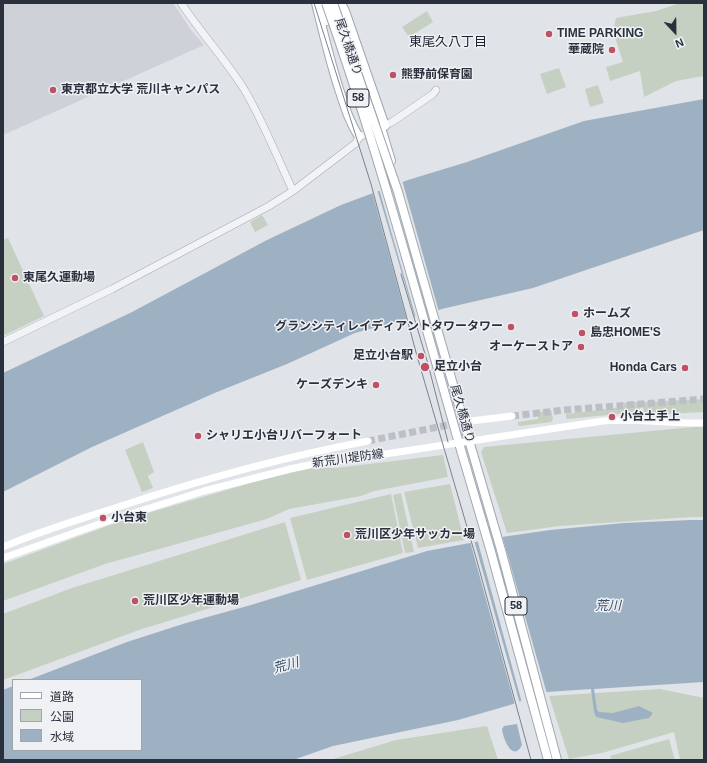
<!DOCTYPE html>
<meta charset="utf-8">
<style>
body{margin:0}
#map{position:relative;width:707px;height:763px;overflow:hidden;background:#e0e3e7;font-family:Arial,"Noto Sans JP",sans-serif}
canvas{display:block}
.frame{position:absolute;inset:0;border:4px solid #2a313c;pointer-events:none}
.legend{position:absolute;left:12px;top:679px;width:130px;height:72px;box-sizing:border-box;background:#eff1f5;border:1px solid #a0a4ab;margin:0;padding:5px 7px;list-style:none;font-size:12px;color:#2a313c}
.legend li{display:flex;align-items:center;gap:8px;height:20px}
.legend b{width:20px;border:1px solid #a0a4ab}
.north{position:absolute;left:655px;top:12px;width:40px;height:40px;-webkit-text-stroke:3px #eff1f5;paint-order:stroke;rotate:158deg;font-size:11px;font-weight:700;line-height:16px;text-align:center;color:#2a313c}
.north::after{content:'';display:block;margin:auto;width:14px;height:18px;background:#2a313c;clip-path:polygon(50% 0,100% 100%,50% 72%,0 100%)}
</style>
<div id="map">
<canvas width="707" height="763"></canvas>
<div class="frame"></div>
<ul class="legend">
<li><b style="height:5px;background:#fff"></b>道路</li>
<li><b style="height:11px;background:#c6d0c2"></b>公園</li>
<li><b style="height:11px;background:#9eb1c3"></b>水域</li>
</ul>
<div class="north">N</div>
</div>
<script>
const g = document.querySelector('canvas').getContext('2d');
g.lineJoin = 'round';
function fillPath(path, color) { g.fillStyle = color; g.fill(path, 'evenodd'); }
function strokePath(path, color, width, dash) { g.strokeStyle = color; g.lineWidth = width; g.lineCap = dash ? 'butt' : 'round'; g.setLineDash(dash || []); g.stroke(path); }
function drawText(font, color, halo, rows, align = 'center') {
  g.font = font + ' Arial,"Noto Sans JP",sans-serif'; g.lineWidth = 3; g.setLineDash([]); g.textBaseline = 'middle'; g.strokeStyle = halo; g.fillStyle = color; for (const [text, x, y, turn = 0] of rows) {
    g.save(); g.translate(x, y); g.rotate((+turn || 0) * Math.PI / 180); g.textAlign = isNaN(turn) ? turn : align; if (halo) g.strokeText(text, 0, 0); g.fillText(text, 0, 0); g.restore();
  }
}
fillPath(new Path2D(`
 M3 3H173L191 30 204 45 3 135Z`), '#ced2d8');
fillPath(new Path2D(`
 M680 3H704V76L676 81 644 97 640 71 610 81 606 67 623 62 613 31 616 18 656 11Z
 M427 11 433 22 409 37 402 27Z
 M559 68 566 87 547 94 540 74Z
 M598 85 604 103 590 107 585 89Z
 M262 215 268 225 255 232 250 222Z
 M8 238 44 316 3 336V240Z
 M704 399V412L646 415 644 413 643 404 645 402Z
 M638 402 640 410 638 412 567 419 566 418V414L624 407 623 403Z
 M551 410 553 419 551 422 520 426 518 425V422L538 419V412Z
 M704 426V517H691L560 526 507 533 481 452 484 447Z
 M143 442 154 472 148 476 153 488 142 492 125 450Z
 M443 455 448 477 374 491 361 496 289 509 267 519 105 564 3 601V564L124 520 254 482 310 468H336Z
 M450 484 464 540 418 548 404 492Z
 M401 493 414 552 405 553 393 495Z
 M391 494 403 553 307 580 290 518Z
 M285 522 301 580 139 630 3 680V614L72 588Z
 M660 689 704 698V760H680L674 732 602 753 569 759 549 696Z
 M487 726 498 760H330L396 740Z
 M669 739 675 760H612L610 756Z`), '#c6d0c2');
fillPath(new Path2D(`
 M704 99V230L533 288 446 308 355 333 287 364 217 392 92 447 3 492V373L132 312 267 240 341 205 408 180 467 162 584 121Z
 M691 520H704V682L594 689 597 710 599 712 613 713 639 706 653 713 649 718 623 723 596 717 594 712 591 689 547 692 510 705 458 720 333 746 293 760H3V690L13 686V750H141V680H28L127 642 186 623 251 605 427 551 502 537 550 530 624 523Z
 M517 724 522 745C513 763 503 739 502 729L504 726Z`), '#9eb1c3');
fillPath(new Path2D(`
 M402 180 439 312 416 318 379 189Z
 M377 189 415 318 407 321 372 191Z
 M502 535 547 694 522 703 477 539Z
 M474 540 520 704 515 705 470 541Z`), '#e0e3e7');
strokePath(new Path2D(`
 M512 416 565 410 704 399
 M368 441 468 421`), '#bcbfc5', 7, [7, 3.5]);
const tertiary = new Path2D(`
 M181 3C201 33 225 59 244 89 263 121 277 157 293 191
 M3 342 112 289 269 206 293 191 356 143 359 137 392 122 433 94 436 90`);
const primary = new Path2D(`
 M316 3C323 32 330 61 339 89 345 107 349 121 359 137
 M320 3 327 21
 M341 3 345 11 385 126
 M382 131 391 161
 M466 430 501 550 557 760
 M456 433 491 552 548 760`);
strokePath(tertiary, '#a6aab0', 8);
strokePath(primary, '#a0a8b1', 10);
strokePath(tertiary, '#f2f3f6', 7);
strokePath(new Path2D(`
 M471 421 512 416
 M3 547C40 531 80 519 118 507 200 480 283 457 368 441
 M3 558 102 523 204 491 290 469 314 464 352 459 603 421C636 418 670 424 704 423`), '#fff', 7);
strokePath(primary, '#fff', 8);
strokePath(new Path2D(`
 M314 3 371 184 417 356 477 561 531 760
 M401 274 428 364 448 442`), '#7b838f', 1);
const primaryBridge = new Path2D(`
 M326 3C376 144 415 289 456 433
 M333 3 398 192 466 430`);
strokePath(primaryBridge, '#a0a8b1', 10, []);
strokePath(primaryBridge, '#fff', 8);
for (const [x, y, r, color] of [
 [549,34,4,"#bf5165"],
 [612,50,4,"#bf5165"],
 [393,75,4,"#bf5165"],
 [53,90,4,"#bf5165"],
 [15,278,4,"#bf5165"],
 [575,314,4,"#bf5165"],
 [511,327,4,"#bf5165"],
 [582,333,4,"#bf5165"],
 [581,347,4,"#bf5165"],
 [421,356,4,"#bf5165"],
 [425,367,5,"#bf5165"],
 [685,368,4,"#bf5165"],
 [376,385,4,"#bf5165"],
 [612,417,4,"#bf5165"],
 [198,436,4,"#bf5165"],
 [103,518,4,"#bf5165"],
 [347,535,4,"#bf5165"],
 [135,601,4,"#bf5165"]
]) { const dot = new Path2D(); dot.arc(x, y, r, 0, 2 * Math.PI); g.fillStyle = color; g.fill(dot); strokePath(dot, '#eff1f5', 1.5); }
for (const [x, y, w] of [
 [358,98,22],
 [516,606,22]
]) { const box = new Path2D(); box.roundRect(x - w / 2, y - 9, w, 18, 3); g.fillStyle = '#eff1f5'; g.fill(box); strokePath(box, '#2a313c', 1); }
drawText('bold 11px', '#2a313c', null, [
 ["58",358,98],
 ["58",516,606]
]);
drawText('bold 12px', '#2a313c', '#eff1f5', [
 ["TIME PARKING",557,34],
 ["華蔵院",604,50,"right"],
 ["熊野前保育園",401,75],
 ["東京都立大学 荒川キャンパス",61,90],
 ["東尾久運動場",23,278],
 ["ホームズ",583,314],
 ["グランシティレイディアントタワータワー",503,327,"right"],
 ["島忠HOME'S",590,333],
 ["オーケーストア",573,347,"right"],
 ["足立小台駅",413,356,"right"],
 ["足立小台",434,367],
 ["Honda Cars",677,368,"right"],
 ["ケーズデンキ",368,385,"right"],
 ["小台土手上",620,417],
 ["シャリエ小台リバーフォート",206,436],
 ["小台東",111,518],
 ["荒川区少年サッカー場",355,535],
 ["荒川区少年運動場",143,601]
], 'left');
drawText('12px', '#2a313c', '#eff1f5', [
 ["尾久橋通り",348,47,71],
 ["尾久橋通り",462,414,74],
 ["新荒川堤防線",348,459,-8]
]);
drawText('13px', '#1c232d', '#eff1f5', [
 ["東尾久八丁目",448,42]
]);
drawText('italic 13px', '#39516c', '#eff1f5', [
 ["荒川",608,606],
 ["荒川",286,666,-16]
]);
</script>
